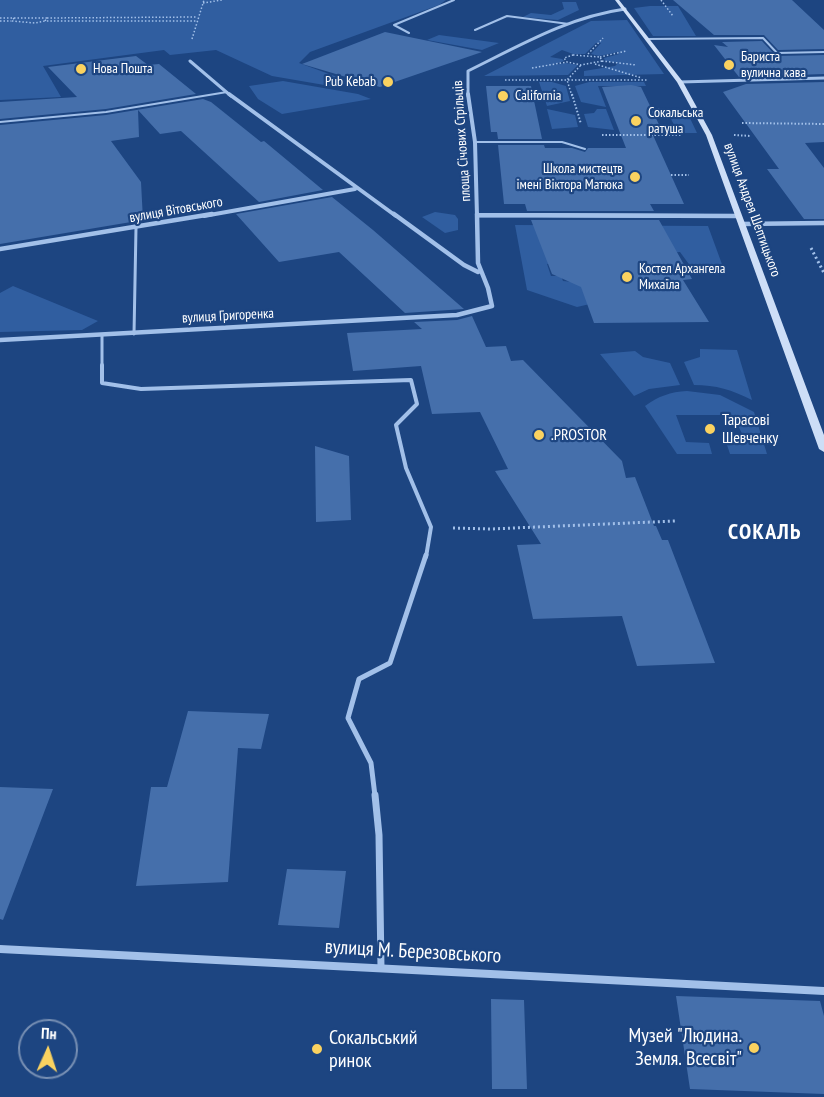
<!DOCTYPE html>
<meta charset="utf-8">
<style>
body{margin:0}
#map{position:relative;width:824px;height:1097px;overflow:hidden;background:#1d4581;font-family:"PT Sans Narrow",sans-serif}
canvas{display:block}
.north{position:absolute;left:18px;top:1019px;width:60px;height:60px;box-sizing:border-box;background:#1d4581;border:2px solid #778fb3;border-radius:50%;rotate:3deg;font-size:16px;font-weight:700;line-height:24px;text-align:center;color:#fff}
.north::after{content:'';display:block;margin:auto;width:21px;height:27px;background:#fad260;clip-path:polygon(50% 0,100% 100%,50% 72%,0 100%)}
</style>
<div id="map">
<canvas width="824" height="1097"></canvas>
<div class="north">Пн</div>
</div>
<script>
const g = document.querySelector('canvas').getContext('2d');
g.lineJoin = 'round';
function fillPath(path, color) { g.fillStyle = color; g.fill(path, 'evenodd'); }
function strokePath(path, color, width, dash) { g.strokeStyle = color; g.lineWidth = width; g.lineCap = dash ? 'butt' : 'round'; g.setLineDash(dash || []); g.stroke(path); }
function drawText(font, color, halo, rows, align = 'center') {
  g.font = font + ' "PT Sans Narrow",sans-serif'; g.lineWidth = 4.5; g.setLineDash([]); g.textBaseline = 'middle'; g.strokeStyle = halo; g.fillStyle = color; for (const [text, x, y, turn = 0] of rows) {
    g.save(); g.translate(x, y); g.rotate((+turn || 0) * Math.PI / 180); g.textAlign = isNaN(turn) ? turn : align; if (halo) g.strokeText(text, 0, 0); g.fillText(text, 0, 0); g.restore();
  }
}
fillPath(new Path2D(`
 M0 0H446L439 5 310 52 299 63 351 82 336 87 272 76 216 50 170 55 164 50 43 66 61 97 0 100Z
 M562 2H576L579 10 558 20 523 17 531 13 551 15 564 9Z
 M650 6H678L696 36H653L634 8Z
 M627 20 664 74 584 76V71L615 66 618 63 605 61 604 58 619 54 618 52 599 56 591 54 601 43H596L585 54H573L562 50 550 57 562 59 564 61 553 65 566 63 578 65 568 75 484 76 591 21Z
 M439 35 499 43 482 50 427 40Z
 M283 81 358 94 371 99 282 114 258 99 249 86Z
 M539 82H552L566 86 570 101 547 106Z
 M589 82H644L646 86H598L606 107 581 102 575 86Z
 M547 109 575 115 578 127 552 129Z
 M597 109H606L614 130 588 127 584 114 594 113Z
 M668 113 688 114 697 133H678Z
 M435 212 455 215 458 219V230L445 233 422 217Z
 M515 225 708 226 723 267H691L680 252 547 264 551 276H561L563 281 583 283 590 304 577 307 527 290Z
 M13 286 98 321 82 330 0 332V293Z
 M700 349 737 350 752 400C732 390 716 385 694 385L684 362 700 357Z
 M635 351 643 357 670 363 680 385 649 389 634 396 600 354Z
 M687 391 720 395 754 412 767 454H730L726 442H746L733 415H676L686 442 709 443 712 454H677L645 406C659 396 670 392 687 391Z`), '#305ea0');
fillPath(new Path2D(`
 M673 0H792L824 30V49L778 50 764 35H714Z
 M385 32 482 52 380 87 302 64Z
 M762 41 776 56 824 55V74L739 77 714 45 728 47 722 42Z
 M136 56 148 65 159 64 196 94 106 109 0 119V102L77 97 48 67Z
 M824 82V142L805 143 824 168V219H804L767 169H779L723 92 746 84Z
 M631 85 641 87 663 133H652L684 204H650L654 211H527L525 204H504L498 145H544L545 148H572L585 152 588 148H626L602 87Z
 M486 86H531L542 139H498L497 132H491Z
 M203 99 211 102 261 142 264 141 323 190 259 202 181 131 160 134 138 110 139 137 111 141 141 182 143 220 0 244V125L106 115Z
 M332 197 373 230 464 309 405 313 339 252 279 262 236 214Z
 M531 220H659L692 279 683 280 709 322 594 323 581 287 552 274Z
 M472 316 486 347 506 346 511 361 523 360 622 461 626 478 635 477 654 526H656L662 540H668L715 663 637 666 622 616 533 619 517 545 541 544 495 471 508 469 480 412 432 414 421 366 353 371 347 333 422 329 414 322 457 320Z
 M315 446 349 456 351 520 316 522Z
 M188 711 269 714 261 749 238 748 228 882 136 886 151 787H167Z
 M0 787 53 789 3 920 0 919Z
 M287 869 346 871 339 928 278 925Z
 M676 996 820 1001 824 1016V1094L690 1089Z
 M491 999 524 1000 527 1089H492Z`), '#456fab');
strokePath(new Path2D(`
 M661 0 673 16
 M203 3 222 0
 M0 18H47L45 21H196
 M14 18 12 21 35 23 45 21
 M47 18 197 17
 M0 21H11
 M192 39 204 0
 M588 54 603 38
 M573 55 600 57 602 61 581 65 567 62 564 58Z
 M600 57 626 51
 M602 61 636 65
 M595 64 642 78
 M532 68 567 62
 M505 80H647
 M572 96 567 80 581 65`), '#a2c0e9', 1.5, [1.5, 2]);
strokePath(new Path2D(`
 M572 94 581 124
 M651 109H661
 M742 123 824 124
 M602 135H681
 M734 135 751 136
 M671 175H689`), '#a2c0e9', 2, [1.5, 2]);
strokePath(new Path2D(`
 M811 248 824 273
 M453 528 491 529 675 521`), '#a2c0e9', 3, [2, 3]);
strokePath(new Path2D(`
 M475 30 507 16 569 24
 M409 33 394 25 454 0
 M647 39 763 38 777 53 824 52
 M0 122 106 112 227 92
 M475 142H562L585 149`), '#a2c0e9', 2);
strokePath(new Path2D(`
 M134 334 136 228
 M102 335V367`), '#a2c0e9', 3);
strokePath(new Path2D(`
 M102 365V383L141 389 411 380 417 404 396 425 406 468 431 527 426 557`), '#a2c0e9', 4);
strokePath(new Path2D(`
 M375 796 371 763 348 718 359 679 390 663 426 555`), '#a2c0e9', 5);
strokePath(new Path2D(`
 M375 795 379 835 381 968`), '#a2c0e9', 7);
strokePath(new Path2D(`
 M190 61 231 96
 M680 82 824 78
 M468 96V71C519 46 568 17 625 9`), '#a2c0e9', 3);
strokePath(new Path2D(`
 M229 94 396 216
 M468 94 475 142 477 216
 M477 215 710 216
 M204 216 355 189`), '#a2c0e9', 4);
strokePath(new Path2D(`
 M394 214 464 265 478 272
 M477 215 739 216
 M741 224 824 223
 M0 249 212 214
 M0 340 457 315 492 306 488 288 478 263 477 214`), '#a2c0e9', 4.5);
strokePath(new Path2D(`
 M0 949 824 991`), '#a2c0e9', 8);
fillPath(new Path2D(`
 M615 0H619L683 82 712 135 824 435V452L819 449 706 135 677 82Z`), '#cddef7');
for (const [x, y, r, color] of [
 [729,65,6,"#fad260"],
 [81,69,6,"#fad260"],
 [388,82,6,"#fad260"],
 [503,96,6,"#fad260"],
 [636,121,6,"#fad260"],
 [635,177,6,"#fad260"],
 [627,277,6,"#fad260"],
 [710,429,6,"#fad260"],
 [539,435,6,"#fad260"],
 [754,1048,6,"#fad260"],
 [317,1049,6,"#fad260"]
]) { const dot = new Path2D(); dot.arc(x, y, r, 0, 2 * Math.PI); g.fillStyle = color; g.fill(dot); strokePath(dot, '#1d4581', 2); }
drawText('14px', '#fff', '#1d4581', [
 ["Бариста",741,57],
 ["вулична кава",741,73],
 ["Нова Пошта",93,69],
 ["Pub Kebab",376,82,"right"],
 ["California",515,96],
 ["Сокальська",648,113],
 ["ратуша",648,129],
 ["Школа мистецтв",623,169,"right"],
 ["імені Віктора Матюка",623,185,"right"],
 ["Костел Архангела",639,269],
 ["Михаїла",639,285]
], 'left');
drawText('14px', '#fff', '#1d4581', [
 ["площа Січових Стрільців",462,141,-94],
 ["вулиця Вітовського",176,210,-10],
 ["вулиця Андрея Шептицького",752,210,70],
 ["вулиця Григоренка",228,316,-3]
]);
drawText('16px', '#fff', '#1d4581', [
 ["Тарасові",722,420],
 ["Шевченку",722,438],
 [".PROSTOR",551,435]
], 'left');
drawText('20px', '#fff', '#1d4581', [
 ["вулиця М. Березовського",413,952,3]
]);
drawText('20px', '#fff', '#1d4581', [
 ["Музей \"Людина.",742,1036],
 ["Земля. Всесвіт\"",742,1059],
 ["Сокальський",329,1038,"left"],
 ["ринок",329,1061,"left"]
], 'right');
g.letterSpacing = '1.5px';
drawText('bold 22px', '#fff', '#1d4581', [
 ["СОКАЛЬ",765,533]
]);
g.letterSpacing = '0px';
</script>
